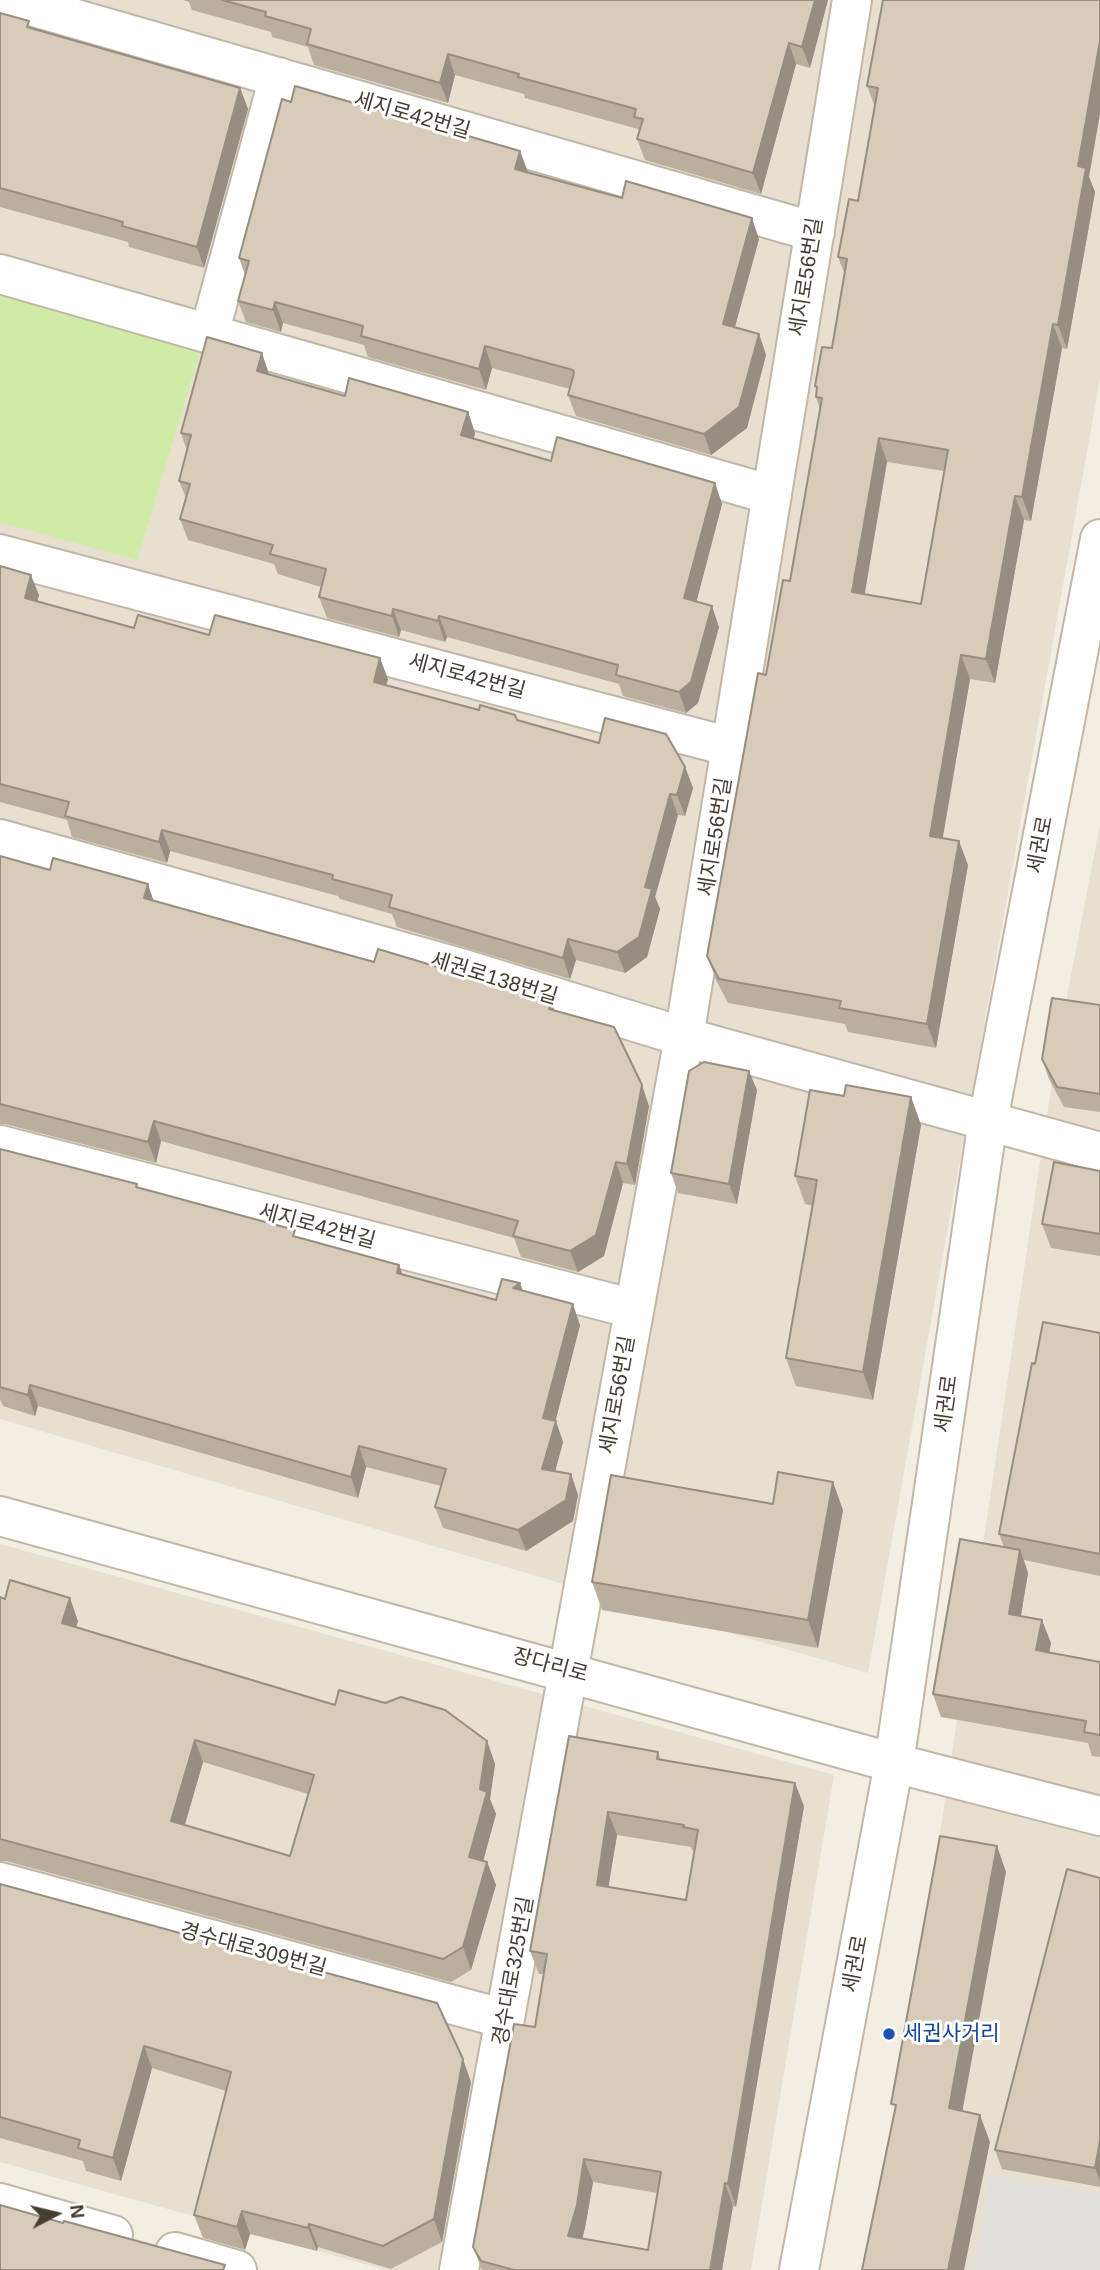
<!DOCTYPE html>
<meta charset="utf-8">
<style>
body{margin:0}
#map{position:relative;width:1100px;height:2270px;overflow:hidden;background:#f3ede2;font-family:Arial,sans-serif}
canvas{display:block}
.north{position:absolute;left:21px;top:2179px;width:70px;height:70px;-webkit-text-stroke:5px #fff;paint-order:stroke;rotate:83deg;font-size:19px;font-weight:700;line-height:28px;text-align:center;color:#453d32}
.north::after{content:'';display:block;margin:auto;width:24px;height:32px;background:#453d32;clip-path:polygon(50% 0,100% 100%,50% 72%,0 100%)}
</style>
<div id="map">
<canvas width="1100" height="2270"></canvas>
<div class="north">N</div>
</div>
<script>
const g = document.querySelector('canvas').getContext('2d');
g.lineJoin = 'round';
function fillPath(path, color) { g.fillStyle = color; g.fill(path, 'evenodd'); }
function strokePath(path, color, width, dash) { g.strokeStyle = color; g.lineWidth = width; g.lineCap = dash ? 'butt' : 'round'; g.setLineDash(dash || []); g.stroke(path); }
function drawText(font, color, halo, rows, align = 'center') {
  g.font = font + ' Arial,"Noto Sans KR",sans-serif'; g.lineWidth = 6; g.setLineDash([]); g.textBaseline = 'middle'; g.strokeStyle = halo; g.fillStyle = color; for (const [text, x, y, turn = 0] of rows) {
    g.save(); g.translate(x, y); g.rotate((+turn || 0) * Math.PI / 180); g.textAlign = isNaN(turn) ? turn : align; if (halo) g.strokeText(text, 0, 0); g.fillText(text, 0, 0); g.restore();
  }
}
fillPath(new Path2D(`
 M0 0H1100V379L868 1673 0 1419Z
 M1100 825V2270H875L1057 1048Z
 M0 1544 834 1775 751 2270H386L0 2162Z`), '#e7dfcf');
fillPath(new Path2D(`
 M0 294 200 351 137 560 0 522Z`), '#cfeba6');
fillPath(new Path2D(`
 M991 2174 1100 2194V2270H973Z`), '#e2dfdb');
const minor = new Path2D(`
 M10 0 815 232
 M0 274 772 495
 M209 334 279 77
 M0 554 731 747
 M0 839 457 967 684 1037 1100 1152
 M0 1145 634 1309
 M0 1516 894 1763 1100 1816
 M0 1882 505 2019
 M0 2203 113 2235
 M175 2252 237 2270
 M459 2270 684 1037 852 0
 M799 2270 894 1763 988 1120 1100 539`);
strokePath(minor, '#c2b7a7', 42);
strokePath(minor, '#fff', 38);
fillPath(new Path2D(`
 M183 0H828L810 68 796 64 761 194 645 160 637 139 639 132 638 129 525 98 524 94 455 75 448 103 314 65 308 47 272 37 271 32 192 10 189 2Z
 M883 0 1089 177 1095 192 1067 349 1062 348 1031 521 1024 520 995 683 970 679 942 838 968 865 936 1048 848 1032 845 1024 728 1003 716 980 707 956 766 675 790 581 820 409 816 397 817 391 815 386 832 348 845 275 838 257 858 201 875 107 867 86ZM887 462 944 471 921 604 864 594Z
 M0 13 31 29 240 88 248 109 204 268 129 247 128 242 0 207Z
 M528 172 759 239 735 327 759 334 766 355 747 428 711 455 576 416 568 395 570 389 492 368 486 390 368 357 364 345 283 323 281 332 246 322 238 301 245 275 239 258Z
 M269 374 345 396 468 412 475 433 474 439 551 461 715 483 722 504 696 602 719 627 698 703 686 713 623 696 619 684 447 637 445 642 401 630 399 637 327 618 319 597 321 587 278 574 274 564 188 540 180 519 186 498 179 481 187 451 181 433Z
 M0 566 39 595 37 601 134 628 209 635 388 679 386 685 517 720 685 767 693 788 685 816 678 815 655 897 660 909 647 957 625 973 576 960 570 979 397 927 392 914 340 899 338 896 170 851 167 863 72 837 67 820 0 802Z
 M0 856 153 901 555 1011 649 1106 635 1185 623 1183 604 1256 578 1272 521 1257 514 1238 161 1141 156 1163 5 1124H0Z
 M1100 1005V1112L1064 1107 1049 1079 1042 1059Z
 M757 1090 737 1204 678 1193 671 1173Z
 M844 1096 911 1097 921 1125 873 1400 796 1386 786 1358 813 1206 805 1204 795 1176Z
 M0 1149 137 1184 138 1188 297 1237 403 1275 496 1300 523 1291 580 1325 555 1421 563 1442 555 1472 571 1474 578 1495 573 1521 526 1551 443 1528 435 1507 441 1486 366 1467 358 1498 38 1406 35 1416 3 1406 0 1399Z
 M1100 1171V1256L1051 1248 1042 1224Z
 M1100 1333V1576L1024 1560 1028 1573 1021 1616 1051 1643 1049 1653 1100 1662V1757L1092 1756 1088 1743 941 1717 933 1694 1004 1547 999 1534 1035 1364Z
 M773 1504 843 1510 818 1648 602 1610 592 1582Z
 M0 1597 78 1621 76 1627 335 1705 487 1741 495 1764 490 1799 496 1814 483 1861 487 1862 496 1885 471 1970 451 1982 6 1861H0ZM203 1762 308 1794 290 1856 185 1825Z
 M569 1736 658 1752 661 1760 804 1806 736 2207 733 2206 722 2270H482L473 2247 535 2027 544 1974H539L530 1951ZM617 1835 691 1847 692 1850 695 1851 686 1900 608 1887ZM593 2182 657 2193 648 2250 582 2238 585 2228Z
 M1100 1878V2187L1002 2169 995 2150Z
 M0 1884 471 2082 442 2242 391 2269 318 2247 317 2251 250 2234 245 2250 203 2238 194 2215 226 2091 152 2068 121 2181 86 2171 83 2161 0 2138Z`), '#baaf9f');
fillPath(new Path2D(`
 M815 0H828L810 68 802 47Z
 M1100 41V114L1089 177 1095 192 1067 349 1058 325 1078 166Z
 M789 43 796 64 761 194 753 173Z
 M448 54 455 75 448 103 440 83Z
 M240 88 248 109 204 268 197 247Z
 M520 151 528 172 515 169Z
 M752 218 759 239 730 345 723 324Z
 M275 302 283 323 281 332 273 310Z
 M1053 324 1062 348 1031 521 1022 497Z
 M759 334 766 355 747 428 711 455 704 434Z
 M485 346 492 368 486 390 479 369Z
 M262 353 269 374 264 392 257 371Z
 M468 412 475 433 469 456 461 435Z
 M879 438 887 462 861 616 852 592Z
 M715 483 722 504 692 619 684 598Z
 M1015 496 1024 520 995 683 986 659Z
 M31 575 39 595 33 619 25 598Z
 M712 606 719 627 698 703 686 713 679 692Z
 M393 609 401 630 399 637 392 616Z
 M439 616 447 637 445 642 438 621Z
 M961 655 970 679 939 860 930 836Z
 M380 658 388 679 382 702 374 682Z
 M685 767 693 788 685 816 677 795Z
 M670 794 678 815 655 897 660 909 647 957 625 973 617 952 645 887Z
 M162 830 170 851 167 863 159 842Z
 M959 841 968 865 936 1048 927 1024Z
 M148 884 155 905 144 898Z
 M568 939 576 960 570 979 563 958Z
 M551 1001 559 1021 549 1009Z
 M749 1071 757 1090 737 1204 729 1184Z
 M642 1085 649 1106 635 1185 627 1164Z
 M911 1097 921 1125 873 1400 863 1372Z
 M154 1121 161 1141 156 1163 148 1142Z
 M616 1162 623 1183 604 1256 578 1272 570 1251Z
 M399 1265 407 1286 397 1273Z
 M520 1283 528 1304 513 1288Z
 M573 1304 580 1325 552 1435 556 1421 563 1442 550 1490 542 1469 543 1418Z
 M30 1385 38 1406 35 1416 28 1395Z
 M359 1446 366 1467 358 1498 351 1477Z
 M571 1474 578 1495 573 1521 526 1551 518 1530Z
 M833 1482 843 1510 818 1648 808 1620Z
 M1020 1550 1028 1573 1017 1638 1009 1614Z
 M70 1598 78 1621 70 1646 62 1623Z
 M1042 1620 1051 1643 1045 1674 1036 1650Z
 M195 1740 203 1762 179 1844 171 1821Z
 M487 1741 495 1764 490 1799 496 1814 478 1880 469 1857Z
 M795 1783 804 1806 736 2207 728 2184Z
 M608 1812 617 1835 605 1908 597 1885Z
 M997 1846 1006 1872 958 2135 949 2108Z
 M487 1862 496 1885 471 1970 463 1947Z
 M144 2046 152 2068 121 2181 113 2158Z
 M463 2059 471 2082 442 2242 434 2219Z
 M980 2115 990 2142 964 2270H948Z
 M1100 2141V2181L1095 2168Z
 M584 2159 593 2182 585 2228 577 2259 568 2236Z
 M725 2183 733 2206 722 2270H710Z
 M242 2211 250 2234 245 2250 237 2227Z
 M309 2224 318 2247 317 2251 308 2228Z`), '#978e82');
const building = new Path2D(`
 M222 0H815L802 47 789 43 753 173 637 139 643 119 634 117 636 109 518 77 519 74 448 54 440 83 307 44 311 29 265 16 266 12Z
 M883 0H1100V41L1078 166 1086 168 1058 325 1053 324 1022 497 1015 496 986 659 961 655 930 836 959 841 927 1024 839 1008 841 1001 719 979 707 956 758 673 766 675 783 580 790 581 822 398 816 397 817 387 815 386 822 347 832 348 847 259 838 257 849 199 858 201 878 88 867 86ZM879 438 948 450 921 604 852 592Z
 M0 13 29 21 27 27 240 88 197 247 122 226 123 222 0 188Z
 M295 86 520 151 515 169 622 198 626 181 752 218 723 324 759 334 739 407 704 434 568 395 574 373 573 370 485 346 479 369 361 336 363 326 275 302 273 310 238 301 249 261 239 258 282 99 291 102Z
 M207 337 262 353 257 371 345 396 349 378 468 412 461 435 551 461 557 437 715 483 684 598 712 606 691 682 679 692 616 675 618 665 439 616 438 621 393 609 392 616 319 597 326 569 270 554 273 545 180 519 190 484 179 481 191 435 181 433Z
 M0 566 31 575 25 598 134 628 138 615 209 635 215 615 380 658 374 682 479 710 480 705 515 715 517 720 599 743 605 718 666 734 685 767 677 795 670 794 645 887 652 889 639 937 617 952 568 939 563 958 389 907 392 895 332 879 333 875 162 830 159 842 65 816 69 802 0 784Z
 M0 856 50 870 53 858 148 884 144 898 374 962 378 949 551 1001 549 1009 614 1027 642 1085 627 1164 616 1162 596 1235 570 1251 513 1236 518 1221 154 1121 148 1142 0 1104Z
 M1052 998 1100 1005V1094L1057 1087 1042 1059Z
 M704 1062 749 1071 729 1184 671 1173 689 1071Z
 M846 1085 911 1097 863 1372 786 1358 817 1180 795 1176 810 1090 844 1096Z
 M0 1149 137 1184 136 1187 295 1230 293 1236 399 1265 397 1273 496 1300 502 1279 520 1283 513 1288 573 1304 543 1418 556 1421 542 1469 571 1474 566 1500 518 1530 435 1507 446 1469 359 1446 351 1477 30 1385 28 1395 0 1387Z
 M1054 1162 1100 1171V1234L1042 1224Z
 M1043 1322 1100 1333V1554L999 1534 1032 1363 1035 1364Z
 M778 1472 833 1482 808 1620 592 1582 611 1475 773 1504Z
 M960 1539 1020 1550 1009 1614 1042 1620 1036 1650 1100 1662V1735L1084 1732 1086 1721 933 1694Z
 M10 1580 70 1598 62 1623 335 1705 339 1690 385 1703 401 1697 445 1710 487 1741 480 1789 487 1792 469 1857 487 1862 463 1947 443 1959 0 1839V1597L5 1599ZM195 1740 314 1775 290 1856 171 1821Z
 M569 1736 658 1752 657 1759 795 1783 728 2184 725 2183 710 2270H514L481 2261 473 2247 514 2024 535 2027 547 1954 530 1951ZM608 1812 684 1825 683 1827 698 1830 686 1900 597 1885ZM584 2159 661 2172 648 2250 568 2236 577 2205Z
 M940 1836 997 1846 949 2108 980 2115 948 2270H862L896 2105 891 2104Z
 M1067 1869 1100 1878V2141L1095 2168 995 2150Z
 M0 1884 437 2003 463 2059 434 2219 383 2246 309 2224 308 2228 242 2211 237 2227 194 2215 231 2072 144 2046 113 2158 78 2148 80 2140 0 2117Z
 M0 2205 63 2223 64 2221 225 2265 223 2270H0Z`);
fillPath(building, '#d8cbb9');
strokePath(building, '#978e82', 2);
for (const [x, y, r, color] of [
 [889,2034,7,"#1a4fb4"]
]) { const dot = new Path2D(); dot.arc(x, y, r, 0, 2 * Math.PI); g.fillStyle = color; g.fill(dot); strokePath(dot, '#fff', 2.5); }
drawText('21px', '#453d32', '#fff', [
 ["세지로42번길",412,116,16],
 ["세지로56번길",807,277,-81],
 ["세지로42번길",467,677,15],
 ["세지로56번길",716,837,-81],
 ["세권로",1041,845,-79],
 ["세권로138번길",494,979,17],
 ["세지로42번길",317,1227,15],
 ["세지로56번길",618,1395,-80],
 ["세권로",947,1404,-82],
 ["장다리로",550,1666,15],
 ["경수대로309번길",253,1950,15],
 ["세권로",856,1964,-79],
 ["경수대로325번길",514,1971,-80]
]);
drawText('21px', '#164399', '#fff', [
 ["세권사거리",903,2034]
], 'left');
</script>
